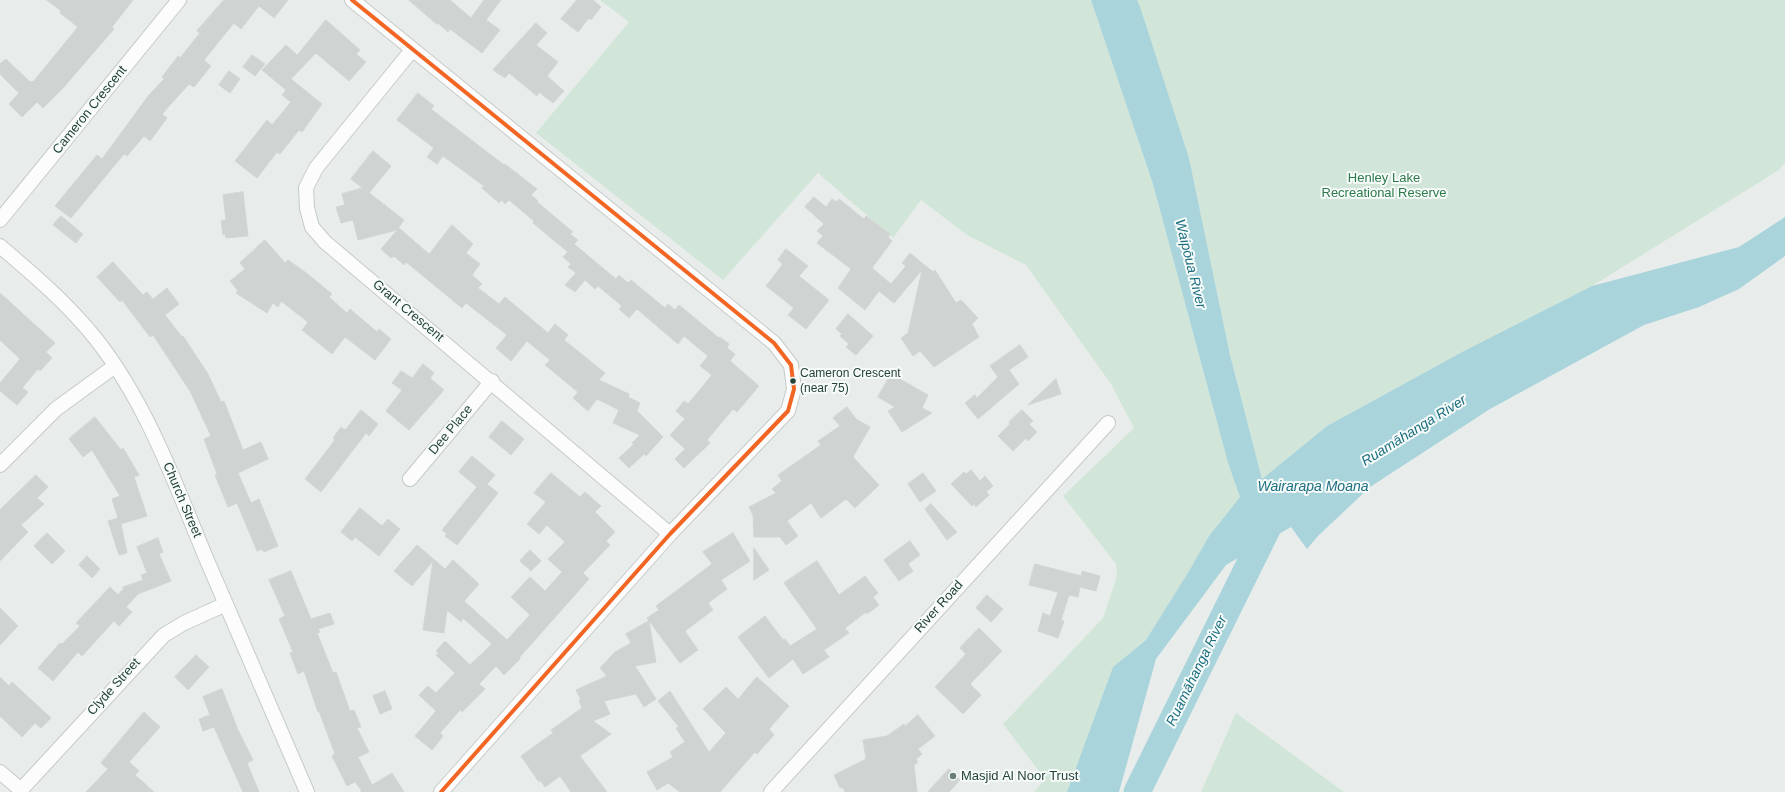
<!DOCTYPE html>
<meta charset="utf-8">
<style>
body{margin:0}
canvas{display:block;background:#e8edeb}
</style>
<canvas width="1785" height="792"></canvas>
<script>
const g = document.querySelector('canvas').getContext('2d');
g.lineJoin = 'round';
function fillPath(path, color) { g.fillStyle = color; g.fill(path, 'evenodd'); }
function strokePath(path, color, width, dash) { g.strokeStyle = color; g.lineWidth = width; g.lineCap = dash ? 'butt' : 'round'; g.setLineDash(dash || []); g.stroke(path); }
function drawText(font, color, halo, rows, align = 'center') {
  g.font = font + ' Arial,sans-serif'; g.lineWidth = 4; g.setLineDash([]); g.textBaseline = 'middle'; g.strokeStyle = halo; g.fillStyle = color; for (const [text, x, y, turn = 0] of rows) {
    g.save(); g.translate(x, y); g.rotate((+turn || 0) * Math.PI / 180); g.textAlign = isNaN(turn) ? turn : align; if (halo) g.strokeText(text, 0, 0); g.fillText(text, 0, 0); g.restore();
  }
}
fillPath(new Path2D(`
 M600 0H1091L1153 184 1228 463 1240 497 1209 536 1189 571 1146 640 1113 667 1067 792H1034L1045 779 1003 724 1103 618 1117 576 1116 564 1063 496 1134 428 1111 384 1026 265 967 235 921 200 893 238 818 173 723 280 536 133 629 22Z
 M1137 0H1785V162L1779 170 1592 286 1462 352 1327 426 1262 479 1230 355 1189 158Z
 M1236 713 1344 792H1201Z`), '#d1e6d8');
fillPath(new Path2D(`
 M1091 0H1137L1140 7 1189 158 1230 355 1262 479 1327 426 1462 352 1592 286 1739 247 1785 217V256L1739 289 1699 307 1644 325 1490 409 1370 487 1318 536 1307 549 1291 527 1226 565 1156 659 1119 792H1067L1113 667 1146 640 1189 571 1209 536 1240 497 1228 463 1153 184Z`), '#a9d4db');
strokePath(new Path2D(`
 M1137 792 1270 523 1280 517`), '#a9d4db', 27);
const building = new Path2D(`
 M47 0H133L112 27 114 29 63 88 43 108 37 102 22 117 9 104 19 93 0 74V64L6 59 30 82 32 81 33 82 78 27 60 13 61 11Z
 M224 0H288L274 18 259 6 241 29 234 23 204 60 211 66 194 87 189 84 162 114 167 118 150 141 144 136 127 156 124 154 71 218 55 206 97 155 102 159 149 95 164 79 162 77 178 56 180 58 200 33 197 31Z
 M409 0H450L471 18 484 0H501L486 20 500 30 482 53 450 29 448 32 438 23 437 24Z
 M577 0H593L601 7 591 20 589 18 578 32 561 19Z
 M326 20 360 50 356 54 366 62 349 81 316 53 291 79 322 104 302 132 299 130 280 154 277 152 257 178 235 161 267 120 272 125 291 102 282 95 286 90 262 70 286 45 297 55Z
 M536 23 547 33 536 45 558 62 547 76 564 91 553 103 539 92 537 96 509 73 505 78 493 70Z
 M252 55 265 64 255 76 243 67Z
 M229 71 240 79 230 93 219 85Z
 M418 93 434 106 431 109 504 165 505 164 537 189 531 195 538 201 537 202 573 232 570 234 578 240 574 244 616 279 619 275 628 283 631 280 665 308 668 304 675 310 679 305 719 338 720 337 729 344 727 348 735 354 730 361 759 386 737 412 733 409 707 440 710 443 684 468 675 459 685 449 670 435 685 419 676 411 684 401 688 404 712 375 700 366 708 356 684 336 678 344 637 309 629 318 619 309 622 306 598 286 595 289 585 280 575 292 565 285 576 273 568 267 571 264 563 257 568 252 533 223 534 221 509 200 505 204 502 200 499 203 482 188 484 186 443 156 437 164 427 157 434 148 397 120Z
 M373 151 391 166 369 193 351 179Z
 M363 188 404 220 397 230 358 240 353 220 341 223 336 207 345 205 342 194Z
 M243 192 248 236 226 238 225 234 223 235 221 221 226 220 223 195Z
 M814 197 826 207 832 199 837 202 839 199 864 219 866 216 890 234 888 237 892 241 872 268 891 284 906 266 902 263 910 253 933 272 935 270 956 303 961 300 978 318 972 324 979 337 934 367 920 351 913 356 901 338 908 333 922 270 894 303 879 291 865 310 838 288 851 269 817 243 823 236 817 231 824 224 805 207Z
 M61 216 83 234 76 243 53 225Z
 M452 225 473 244 466 253 480 264 472 275 482 284 478 288 499 304 505 297 548 333 555 324 568 335 564 340 605 373 599 380 629 394 628 397 640 403 637 411 663 437 646 456 644 454 629 468 619 458 634 444 632 443 640 435 613 423 619 410 597 399 588 411 573 398 578 392 545 365 550 360 527 341 511 361 496 348 507 335 466 303 462 308 406 262 404 265 394 256 391 258 381 249 399 228 429 254Z
 M265 240 285 263 288 260 305 272 332 294 329 297 347 313 350 309 377 332 379 329 391 339 375 360 345 337 332 354 302 330 308 322 281 301 278 307 273 303 267 313 236 293 238 291 230 281 245 269 240 263Z
 M786 249 808 266 799 276 829 300 806 329 788 315 794 308 766 286 783 264 778 260Z
 M113 262 143 295 147 292 153 299 167 288 179 304 165 315 182 337 183 336 208 374 221 402 224 401 243 450 261 442 268 459 238 473 251 503 259 499 278 546 264 552 262 549 257 551 237 503 228 507 215 475 217 474 204 439 211 436 190 391 153 335 150 337 122 300 120 302 97 277Z
 M0 293 55 343 46 352 52 358 40 371 38 369 22 388 28 392 17 405 0 391V383L20 359 0 340Z
 M848 314 873 336 856 355 846 347 849 344 840 336 842 334 836 329Z
 M1020 345 1028 357 1009 370 1019 384 978 419 965 403 975 395 977 398 998 377 990 366Z
 M423 364 434 373 430 378 444 390 409 430 386 411 402 390 392 383 401 371 412 378Z
 M891 374 928 395 922 408 932 413 902 432 888 411 895 407 878 397Z
 M1056 379 1061 394 1028 405Z
 M847 407 856 419 870 427 853 457 879 485 855 508 846 499 821 518 811 503 787 521 798 536 786 545 780 537H754L753 515 749 507 776 493 772 489 782 481 778 475 821 445 818 441 840 426 833 418Z
 M361 410 378 424 369 436 366 433 321 492 305 479 335 440 333 438 341 427 345 430Z
 M1022 410 1033 421 1029 424 1037 432 1028 441 1026 438 1013 451 998 436 1010 424 1009 422Z
 M95 417 121 450 123 448 139 475 134 477 147 516 121 524 127 553 119 555 108 521 118 518 112 499 120 496 92 450 83 457 69 439Z
 M502 421 524 439 511 455 489 437Z
 M472 456 495 475 487 484 498 493 457 545 445 536 447 534 442 530 477 487 459 472Z
 M971 470 980 481 985 476 993 486 986 492 989 495 976 507 974 504 972 506 951 484 964 472 966 474Z
 M551 473 580 497 585 492 601 506 595 512 615 532 606 541 610 545 583 573 589 579 519 658 520 659 504 675 496 666 479 684 485 689 462 712 460 710 440 733 443 736 432 750 415 736 436 711 419 695 428 686 436 693 455 673 436 655 439 653 436 651 445 641 470 665 492 644 463 618 461 622 447 610 444 633 423 630 433 561 412 586 394 571 417 545 445 569 453 560 479 584 464 601 507 640 530 615 511 597 530 577 545 591 562 572 548 559 565 542 547 525 539 534 527 524 546 502 534 493Z
 M923 473 936 491 920 502 908 484Z
 M36 475 48 487 37 498 44 504 21 525 28 532 0 561V510Z
 M931 504 957 532 947 540 925 509Z
 M360 508 382 526 388 519 400 529 379 556 355 537 352 541 341 532Z
 M47 533 65 551 52 564 34 546Z
 M733 533 750 561 721 580 727 589 708 603 713 610 685 631 698 650 680 663 647 618 659 610 656 606 712 564 703 552Z
 M158 538 163 552 159 554 171 581 138 594 126 607 132 612 119 626 114 621 82 656 78 652 53 681 38 668 60 643 62 644 80 626 76 623 110 587 118 595 122 590 123 591V587L143 580 141 575 147 573 137 547Z
 M910 541 920 555 908 564 913 571 899 581 884 560Z
 M754 548 769 570 754 580Z
 M530 550 541 561 531 571 520 561Z
 M87 556 100 569 92 578 79 565Z
 M817 561 839 595 865 576 878 593 873 597 879 605 867 614 866 612 845 628 849 633 824 650 829 657 803 674 793 659 769 678 738 637 765 616 783 640 785 639 790 646 817 629 784 583Z
 M1035 564 1081 576 1082 571 1100 576 1096 591 1080 587 1078 597 1069 595 1061 620 1064 621 1058 638 1038 631 1043 613 1050 616 1058 592 1029 585Z
 M291 571 311 619 330 613 334 624 318 629 320 632 317 633 333 673 336 672 350 711 354 710 361 727 357 728 369 752 358 757 372 785 392 773 404 792H360L362 791 355 782 347 786 332 756 335 754 319 711 318 712 304 671 298 674 290 653 293 652 279 619 285 616 269 580Z
 M987 595 1003 609 991 622 976 608Z
 M0 608 18 626 0 645Z
 M649 621 656 662 635 666 656 699 644 707 636 694 604 701 610 714 593 721 611 734 580 756 607 792H571L560 776 545 787 540 780 539 782 521 756 553 733 551 730 582 708 579 700H581L576 690 607 676 600 668 615 652 631 643 626 634Z
 M979 628 1002 651 970 684 981 695 963 714 935 687 966 654 960 648Z
 M196 655 209 667 188 690 175 677Z
 M0 677 9 686 12 682 51 718 41 728 35 723 22 737 0 716Z
 M757 677 789 706 769 729 774 735 757 754 755 752 720 792H680L668 783 657 790 647 772 673 757 670 752 685 742 676 728 679 727 658 701 670 691 709 752 726 733 703 709 726 687 738 699Z
 M222 689 238 730 253 760 247 763 259 792H243L214 727 203 731 199 719 210 715 203 697Z
 M385 691 392 709 380 714 373 696Z
 M144 712 160 727 129 762 139 771 135 775 154 792H86L108 769 101 763Z
 M918 715 935 736 918 749 922 754 916 759 918 762 914 765 917 792H845L843 787 840 788 834 775 866 759 863 740 887 736 904 724 905 726Z
 M949 769 960 780 949 792H928Z`);
fillPath(building, '#cfd4d2');
strokePath(building, '#d1d6d4', 1);
const street = new Path2D(`
 M352 0 774 343 791 365 794 389 788 411 670 534 441 792
 M412 50 316 168 306 188 307 208 312 227 325 242 670 534
 M0 220 179 0
 M0 246C34 275 68 304 96 339 147 404 175 483 206 558 239 636 273 714 307 792
 M0 465 56 409 115 366
 M410 479 492 381
 M0 772 21 790
 M19 792 164 635 184 623 226 604
 M771 792 1108 423`);
strokePath(street, '#c5cac8', 16);
strokePath(street, '#fcfcfc', 14);
strokePath(new Path2D(`
 M352 0 774 343 791 365 794 389 788 411 670 534 441 792`), '#f26522', 4);
for (const [x, y, r, color] of [
 [793,381,3.5,"#24423a"],
 [953,776,4,"#697e78"]
]) { const dot = new Path2D(); dot.arc(x, y, r, 0, 2 * Math.PI); g.fillStyle = color; g.fill(dot); strokePath(dot, '#f7fbf9', 1.5); }
drawText('12px', '#24423a', '#f7fbf9', [
 ["Cameron Crescent",800,374],
 ["(near 75)",800,389]
], 'left');
drawText('13px', '#24423a', '#f7fbf9', [
 ["Cameron Crescent",90,110,-51],
 ["Grant Crescent",408,311,40],
 ["Dee Place",451,430,-50],
 ["Church Street",182,500,67],
 ["River Road",939,607,-48],
 ["Clyde Street",114,687,-48]
]);
drawText('13px', '#2d7a4b', '#f7fbf9', [
 ["Henley Lake",1384,178],
 ["Recreational Reserve",1384,193]
]);
drawText('13px', '#24423a', '#f7fbf9', [
 ["Masjid Al Noor Trust",961,776]
], 'left');
drawText('italic 14px', '#1c6f80', '#f7fbf9', [
 ["Waipōua River",1190,264,76],
 ["Ruamāhanga River",1414,431,-32],
 ["Wairarapa Moana",1313,487],
 ["Ruamāhanga River",1197,671,-64]
]);
</script>
